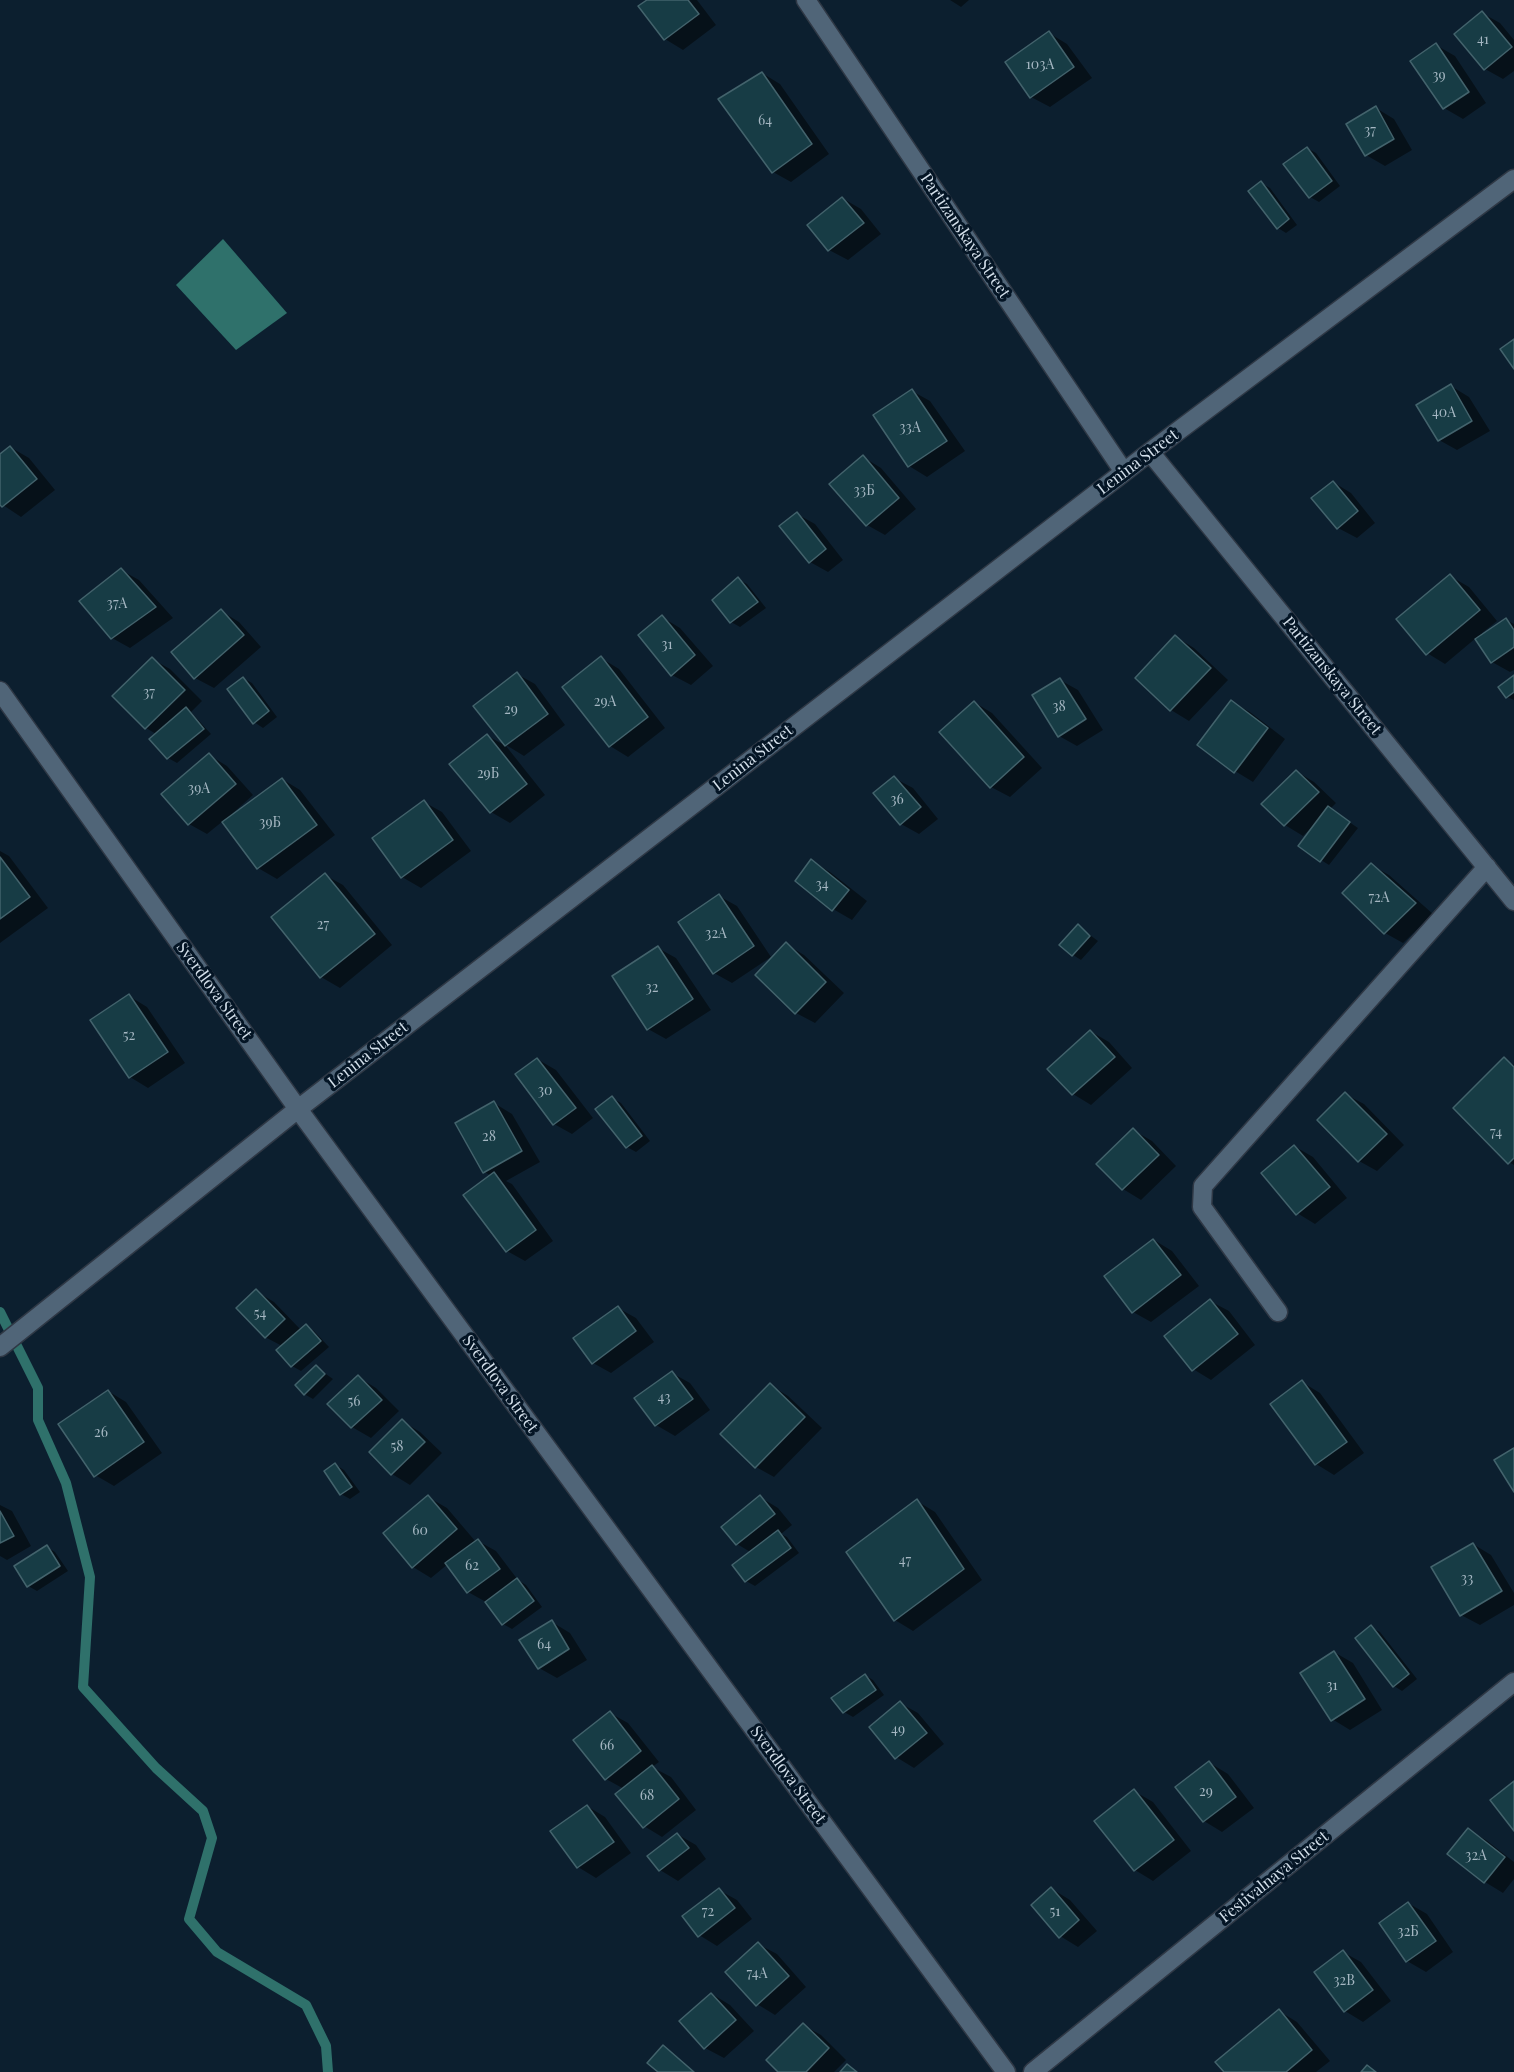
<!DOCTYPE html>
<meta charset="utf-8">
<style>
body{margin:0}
canvas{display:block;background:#0c1f2f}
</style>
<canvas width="1514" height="2072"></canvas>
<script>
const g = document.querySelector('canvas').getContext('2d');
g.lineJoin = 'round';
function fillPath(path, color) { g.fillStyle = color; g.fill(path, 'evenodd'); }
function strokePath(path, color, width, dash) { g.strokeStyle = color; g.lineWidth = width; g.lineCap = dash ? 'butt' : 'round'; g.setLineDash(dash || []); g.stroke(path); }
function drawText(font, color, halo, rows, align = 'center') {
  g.font = font + ' "Playfair Display",serif'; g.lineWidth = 6; g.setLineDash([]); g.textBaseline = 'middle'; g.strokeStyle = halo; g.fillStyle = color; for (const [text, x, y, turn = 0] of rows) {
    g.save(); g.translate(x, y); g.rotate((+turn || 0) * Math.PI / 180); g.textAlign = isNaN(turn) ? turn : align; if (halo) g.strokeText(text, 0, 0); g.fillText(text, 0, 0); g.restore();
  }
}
fillPath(new Path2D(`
 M223 239 287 313 236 350 176 285Z`), '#2f716b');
fillPath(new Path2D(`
 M649 0H697L716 25 683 50 665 39 640 7Z
 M950 0H969L961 7Z
 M1482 13 1500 23 1514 40V71L1503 79 1485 69Z
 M1049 33 1067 44 1092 78 1050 107 1031 97Z
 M1436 45 1455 56 1486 103 1463 119 1444 108Z
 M762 73 780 84 829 154 791 182 773 172Z
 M1376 108 1394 119 1412 150 1385 166 1366 155Z
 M1307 148 1316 153 1340 186 1319 202 1310 197Z
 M1261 183 1270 188 1297 225 1286 233 1278 228Z
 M842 198 861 209 881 234 848 260 829 250Z
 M1451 386 1469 397 1490 431 1457 450 1439 440Z
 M912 391 930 401 965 451 927 477 909 466Z
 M10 447 29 458 55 490 21 517 0 503V456Z
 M863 457 881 468 916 509 885 535 867 525Z
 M1333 482 1351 493 1375 523 1357 538 1338 528Z
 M797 514 815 524 843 560 828 572 810 562Z
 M121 570 139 580 173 618 130 648 112 638Z
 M1450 576 1469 587 1497 621 1482 633 1483 635 1506 620 1514 624V670L1510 672 1492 662 1476 638 1445 664 1427 653Z
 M738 579 747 584 766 608 740 627 731 622Z
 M221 611 239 622 261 647 214 688 195 678Z
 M662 617 680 628 713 666 691 685 672 675Z
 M1176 637 1194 648 1228 680 1189 721 1171 710 1137 678Z
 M601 658 619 669 665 728 628 757 610 746Z
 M152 659 170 669 202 701 191 712 211 734 177 763 168 758 156 734 146 728 115 696Z
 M517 674 535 684 565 725 524 756 506 745Z
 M1514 677V700L1507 697Z
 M243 678 252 683 277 717 263 728 254 722Z
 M1060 680 1078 690 1103 730 1077 746 1059 736Z
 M974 702 992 713 1042 768 1010 797 991 787Z
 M1232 702 1250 712 1285 739 1253 782 1235 771Z
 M488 736 506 746 545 795 510 823 491 812 451 765Z
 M209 755 227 766 253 795 233 813 234 815 282 779 300 790 335 835 277 879 258 868 223 821 207 834 189 824Z
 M1296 771 1314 782 1336 803 1330 809 1358 828 1329 865 1321 860 1314 828 1312 827 1303 836 1285 825Z
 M894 778 913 788 938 819 919 834 901 824Z
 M424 802 442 812 471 851 421 888 402 877 374 838Z
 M0 851 9 856 48 908 0 943Z
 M812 861 830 872 867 901 852 920 833 909Z
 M1371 865 1389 875 1433 914 1403 943 1385 933Z
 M325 875 343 885 392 945 340 988 321 977 273 917Z
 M719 896 737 906 771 957 732 983 714 973Z
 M1078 926 1098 941 1081 960 1073 955Z
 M786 944 804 955 844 993 815 1023 796 1013 757 975Z
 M658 948 676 958 711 1010 666 1039 648 1029Z
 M129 996 147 1007 185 1063 148 1088 130 1077Z
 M1090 1031 1109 1042 1132 1068 1091 1105 1073 1094Z
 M537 1059 556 1070 593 1118 572 1134 554 1124Z
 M1504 1059 1514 1065V1165L1509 1162Z
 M1345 1094 1364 1104 1404 1145 1377 1171 1359 1161Z
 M612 1098 621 1103 650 1141 636 1152 627 1147Z
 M494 1103 512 1114 540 1162 506 1181 512 1184 553 1241 525 1261 507 1251 491 1176 485 1172Z
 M1133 1130 1152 1141 1176 1166 1141 1200 1123 1189Z
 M1294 1146 1313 1157 1347 1198 1315 1224 1297 1213Z
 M1154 1240 1172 1251 1199 1286 1151 1322 1133 1312Z
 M256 1291 274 1302 301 1330 306 1326 314 1331 329 1347 301 1371 292 1366 278 1350 282 1346 265 1337Z
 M1210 1301 1229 1311 1255 1345 1211 1380 1193 1369Z
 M618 1308 636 1318 654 1342 611 1373 593 1363Z
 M316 1367 333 1379 313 1399 304 1394Z
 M672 1373 690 1383 710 1410 675 1436 656 1425Z
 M358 1377 376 1388 399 1411 371 1438 352 1427 329 1404Z
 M1302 1382 1320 1393 1364 1453 1334 1475 1316 1464Z
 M770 1385 788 1396 822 1428 774 1477 756 1467Z
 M108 1391 126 1402 162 1453 114 1486 95 1475Z
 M402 1421 420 1432 442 1453 410 1485 392 1474Z
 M336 1465 344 1470 360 1492 350 1499 341 1494Z
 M428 1497 447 1508 476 1542 478 1541 496 1551 518 1580 526 1585 542 1607 512 1629 503 1624 486 1602 468 1592 448 1564 431 1578 413 1567 385 1534Z
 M760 1497 778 1508 792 1525 781 1534 787 1537 799 1553 755 1586 746 1581 752 1553 737 1544Z
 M917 1501 935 1512 982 1580 913 1631 895 1620 848 1552Z
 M0 1505 12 1511 31 1546 7 1560 0 1556Z
 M1473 1544 1491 1555 1514 1593V1605L1480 1625 1461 1615Z
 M47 1547 55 1552 68 1571 37 1591 28 1586Z
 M552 1622 570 1633 587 1660 557 1678 539 1668Z
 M1371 1627 1380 1632 1417 1679 1402 1691 1394 1686Z
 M1334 1652 1353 1663 1382 1710 1350 1730 1332 1719Z
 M865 1675 873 1680 884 1695 853 1717 844 1712Z
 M900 1703 918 1713 944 1744 914 1768 896 1757Z
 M610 1713 628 1723 659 1762 652 1767 671 1777 696 1810 662 1837 644 1826 624 1789 606 1779Z
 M1210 1763 1228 1774 1254 1808 1222 1832 1204 1821Z
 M1134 1791 1153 1802 1191 1851 1153 1881 1135 1870Z
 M587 1806 605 1817 631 1853 596 1878 578 1867Z
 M1468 1830 1486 1840 1514 1862V1879L1503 1893 1485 1882 1449 1854Z
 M677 1834 696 1845 706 1859 678 1881 660 1870Z
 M1052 1889 1070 1900 1097 1931 1078 1947 1060 1936Z
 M719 1890 737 1900 752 1919 717 1946 699 1935Z
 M1408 1903 1427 1914 1453 1952 1426 1972 1407 1961 1381 1923Z
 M758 1944 777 1954 806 1987 775 2015 757 2004Z
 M1343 1952 1361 1962 1391 2001 1363 2022 1345 2011 1316 1972Z
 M712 1994 730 2005 754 2031 724 2058 705 2048Z
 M1279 2011 1297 2022 1330 2061 1316 2072H1225Z
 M803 2025 821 2035 846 2060 834 2072H780Z`), '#0007');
strokePath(new Path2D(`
 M0 1312 38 1388V1420L66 1483 90 1577 83 1687 156 1768 203 1811 212 1838 189 1919 217 1952 306 2005 326 2046 328 2072`), '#2f716b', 10);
const building = new Path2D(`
 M647 0H688L699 14 664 40 638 6Z
 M1482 11 1512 47 1484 70 1454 34Z
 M1049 31 1074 67 1030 98 1005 62Z
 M1436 43 1469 92 1443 109 1410 61Z
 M762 72 812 144 772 173 718 99Z
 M1376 106 1394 139 1365 156 1346 124Z
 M1307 147 1332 181 1309 198 1283 164Z
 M1261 181 1289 219 1277 229 1248 191Z
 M842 197 864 223 828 251 807 225Z
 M1514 339V369L1500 349Z
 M1451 384 1472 421 1438 441 1416 405Z
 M912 389 947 441 908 467 873 415Z
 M10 446 37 479 2 507 0 505V454Z
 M863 455 899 498 866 526 829 484Z
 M1333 481 1358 511 1337 529 1311 498Z
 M797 512 826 549 809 563 779 526Z
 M121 568 156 607 111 639 79 601Z
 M1450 574 1480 610 1426 655 1396 619Z
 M738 577 758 602 730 623 712 600Z
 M221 609 244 635 194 679 171 652Z
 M662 615 695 655 671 676 638 635Z
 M1506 618 1514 630V647L1491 663 1475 639Z
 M1175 635 1211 668 1170 711 1135 678Z
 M601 656 648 717 609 747 562 687Z
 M152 657 185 690 145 729 112 696Z
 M517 672 548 714 505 746 473 706Z
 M1514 675V692L1506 698 1498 687Z
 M243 677 269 711 253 724 227 689Z
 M1060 678 1086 719 1058 737 1032 695Z
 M1231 700 1268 728 1234 773 1197 745Z
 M974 701 1024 757 990 788 939 732Z
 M186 707 204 729 167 759 149 739Z
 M487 734 527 784 490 813 449 764Z
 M209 753 236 784 188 825 161 794Z
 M1296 770 1319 792 1284 826 1261 804Z
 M894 776 921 807 900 825 873 793Z
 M282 778 317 825 257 869 222 822Z
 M424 800 453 840 401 878 372 838Z
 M1328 806 1350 822 1320 862 1298 846Z
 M0 857 30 897 0 919Z
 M811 859 849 890 832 911 795 881Z
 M1371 863 1416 903 1384 934 1342 893Z
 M325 873 375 934 320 978 271 917Z
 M719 894 754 946 713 974 678 922Z
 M1078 924 1090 936 1072 956 1059 945Z
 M786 942 826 982 795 1014 755 975Z
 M658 946 693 999 647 1030 612 976Z
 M129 994 168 1052 129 1078 90 1020Z
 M1090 1030 1115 1057 1072 1095 1047 1069Z
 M1504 1057 1514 1067V1158L1508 1164 1453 1108Z
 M537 1058 576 1108 553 1125 515 1074Z
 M1345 1092 1387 1134 1358 1162 1317 1120Z
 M612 1096 642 1136 626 1148 595 1109Z
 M494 1101 522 1151 483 1173 455 1123Z
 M1133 1128 1159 1155 1122 1190 1096 1164Z
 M1294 1145 1330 1187 1296 1215 1261 1173Z
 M494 1172 536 1230 506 1252 463 1195Z
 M1153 1239 1181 1275 1132 1313 1104 1276Z
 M256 1289 285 1319 265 1338 236 1308Z
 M1210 1299 1238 1334 1192 1371 1164 1336Z
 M618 1306 636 1331 592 1364 573 1338Z
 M306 1324 321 1341 291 1367 276 1350Z
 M316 1365 325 1374 304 1395 295 1385Z
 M672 1371 693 1399 655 1426 634 1398Z
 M358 1375 382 1400 351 1428 327 1404Z
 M1302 1380 1347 1442 1315 1465 1270 1404Z
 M770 1383 805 1417 755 1468 720 1434Z
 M108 1390 144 1442 94 1477 58 1424Z
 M402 1419 425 1442 391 1475 369 1452Z
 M1514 1448V1492L1494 1460Z
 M335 1463 352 1487 340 1495 324 1471Z
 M428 1495 457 1529 412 1568 383 1533Z
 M760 1495 775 1514 736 1545 721 1527Z
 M917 1499 964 1569 894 1621 846 1552Z
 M0 1511 14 1536 0 1543Z
 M778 1530 791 1548 745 1582 732 1565Z
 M478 1539 500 1569 467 1593 445 1563Z
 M1473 1543 1502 1591 1460 1616 1431 1567Z
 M47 1545 60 1566 27 1587 14 1566Z
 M517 1578 534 1601 502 1625 485 1602Z
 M552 1620 569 1649 538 1669 519 1640Z
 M1371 1625 1409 1674 1393 1687 1355 1638Z
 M1334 1651 1365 1699 1331 1721 1300 1673Z
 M865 1674 876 1690 843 1713 831 1698Z
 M900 1701 927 1733 895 1759 869 1727Z
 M610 1711 641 1751 605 1780 573 1740Z
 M1209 1761 1236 1797 1203 1822 1175 1787Z
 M652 1765 679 1799 643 1828 615 1794Z
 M1514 1781V1831L1490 1800Z
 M1134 1789 1174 1840 1134 1871 1094 1821Z
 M587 1805 614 1842 577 1868 550 1831Z
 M1468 1828 1505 1857 1484 1883 1447 1854Z
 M677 1833 689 1848 659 1871 647 1856Z
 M1051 1887 1079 1920 1059 1938 1031 1905Z
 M719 1888 735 1908 698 1937 682 1916Z
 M1408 1902 1436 1941 1406 1962 1379 1923Z
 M758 1942 789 1976 756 2006 725 1972Z
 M1343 1950 1373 1990 1344 2012 1314 1972Z
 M711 1993 736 2020 704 2049 679 2021Z
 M1279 2009 1312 2050 1286 2072H1224L1215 2062Z
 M803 2023 829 2048 806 2072H778L766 2060Z
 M663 2045 694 2072H658L647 2063Z
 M847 2064 857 2072H840Z
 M1367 2065 1376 2072H1361Z`);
fillPath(building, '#173c45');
strokePath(building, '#43636c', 1.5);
const minor = new Path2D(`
 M806 0 1124 472
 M1150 452 1514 901
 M0 691 298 1109 1006 2072
 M1278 1312 1202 1207 1203 1186 1487 867
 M0 1347 298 1109 1150 452 1514 179
 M1033 2072 1514 1682`);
strokePath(minor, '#2f3845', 21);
strokePath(minor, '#506578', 18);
drawText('14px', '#a5b7c2', null, [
 ["41",1483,40],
 ["103А",1040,65],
 ["39",1439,76],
 ["64",765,121],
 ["37",1370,131],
 ["40А",1444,413],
 ["33А",910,428],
 ["33Б",864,491],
 ["37А",117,604],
 ["31",667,645],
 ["37",149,693],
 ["29А",605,702],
 ["38",1059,707],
 ["29",511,710],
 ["29Б",488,774],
 ["39А",199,789],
 ["36",897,800],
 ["39Б",270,823],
 ["34",822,885],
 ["72А",1379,898],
 ["27",323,925],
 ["32А",716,934],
 ["32",652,988],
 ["52",129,1036],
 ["30",545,1091],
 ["74",1496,1133],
 ["28",489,1137],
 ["54",260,1314],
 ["43",664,1398],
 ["56",354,1402],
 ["26",101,1433],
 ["58",397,1447],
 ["60",420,1531],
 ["47",905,1561],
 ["62",472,1566],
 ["33",1467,1579],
 ["64",544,1645],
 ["31",1332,1686],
 ["49",898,1730],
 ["66",607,1746],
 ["29",1206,1792],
 ["68",647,1796],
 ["32А",1476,1856],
 ["72",708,1912],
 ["51",1055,1912],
 ["32Б",1408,1932],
 ["74А",757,1974],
 ["32В",1344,1981]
]);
drawText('16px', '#d4e0eb', '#041525', [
 ["Partizanskaya Street",965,236,56],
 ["Lenina Street",1138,462,-37],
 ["Partizanskaya Street",1332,676,51],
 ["Lenina Street",753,758,-38],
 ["Sverdlova Street",214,991,54],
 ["Lenina Street",368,1055,-38],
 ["Sverdlova Street",500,1384,54],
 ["Sverdlova Street",788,1775,54],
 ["Festivalnaya Street",1274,1877,-39]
]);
</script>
